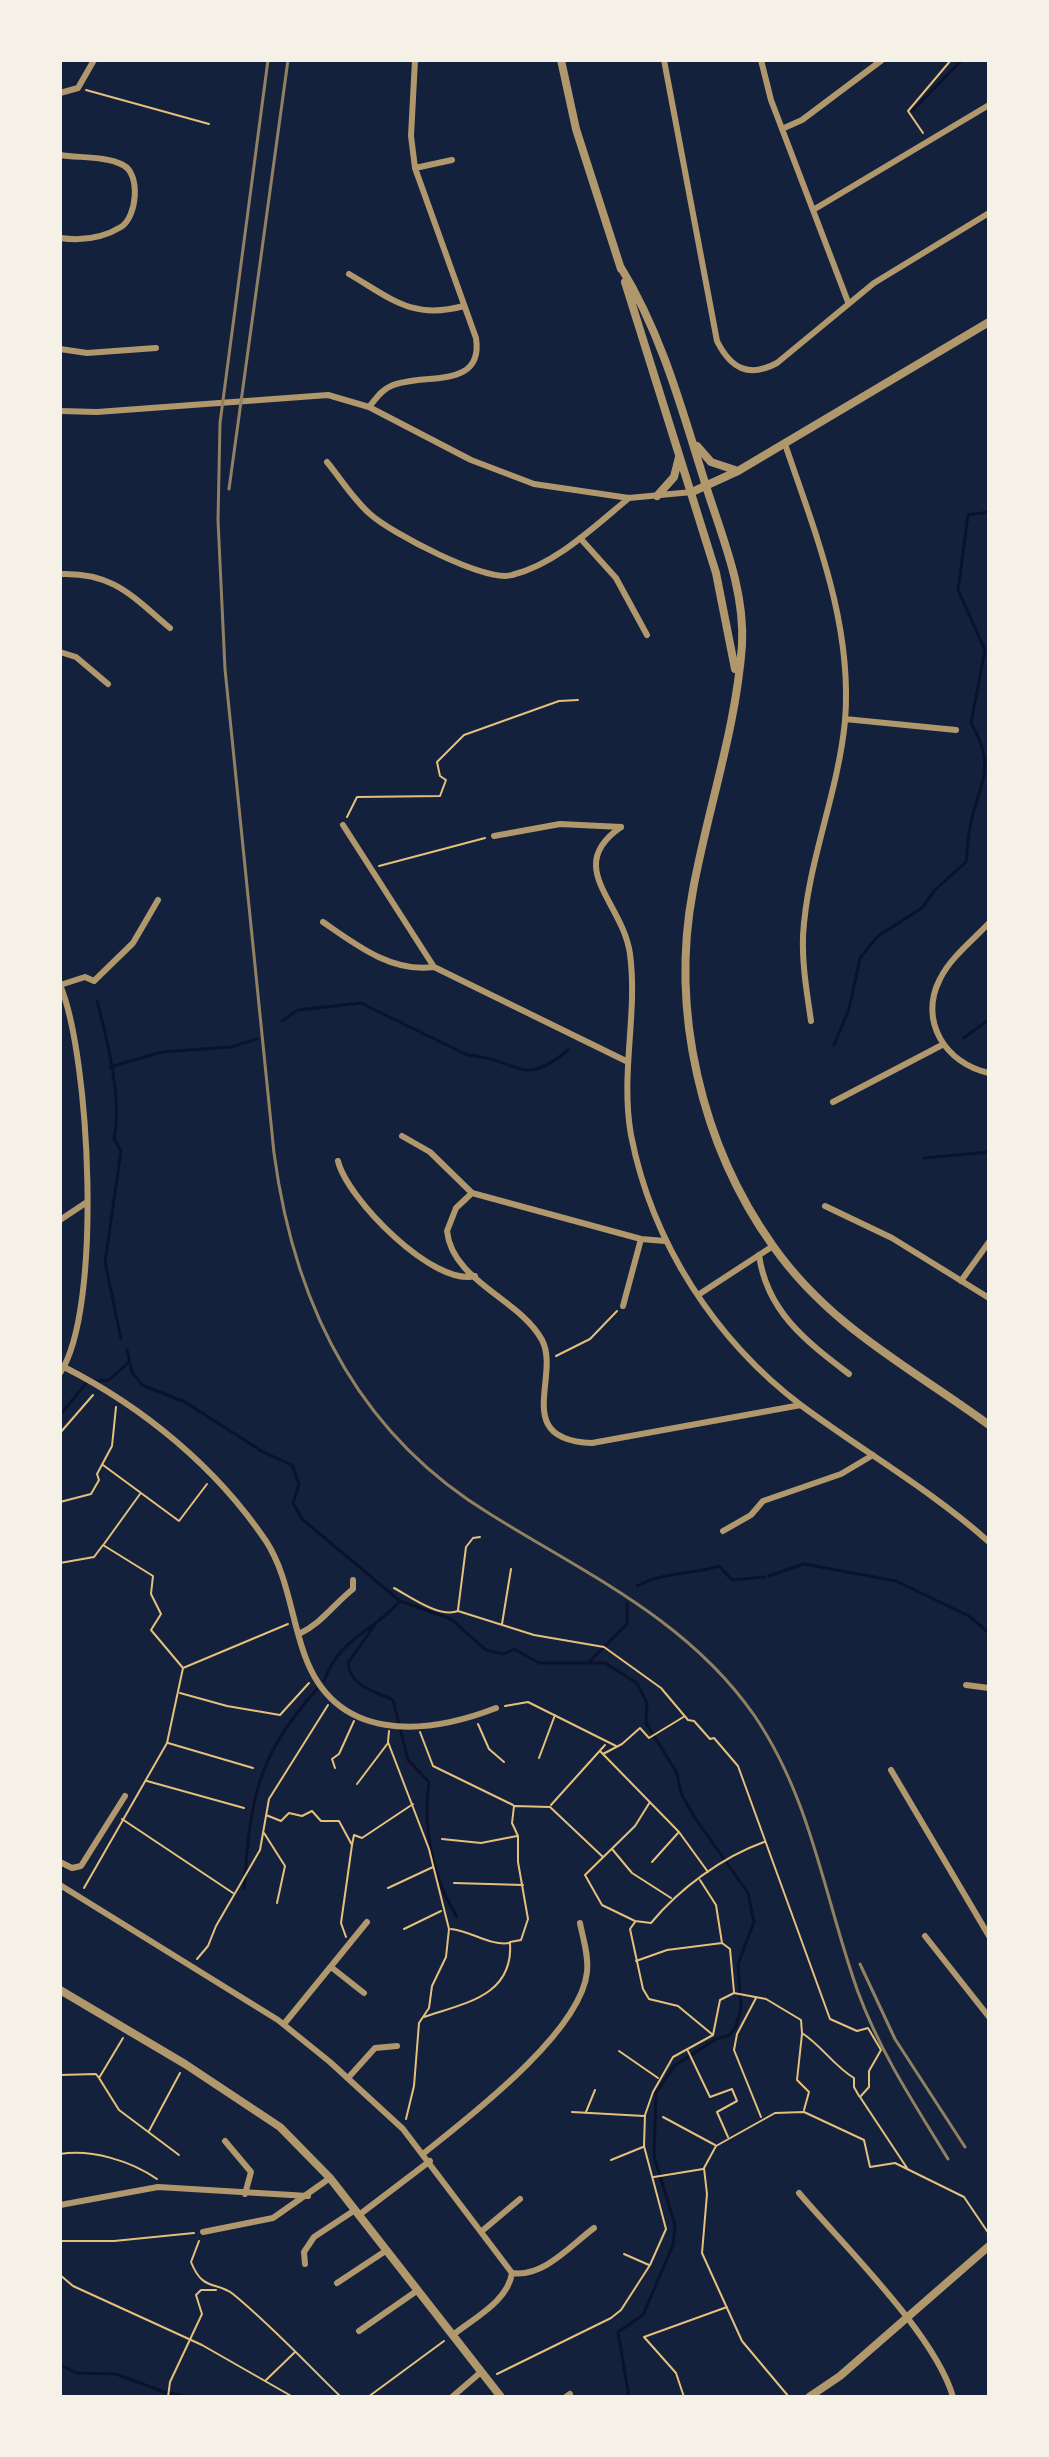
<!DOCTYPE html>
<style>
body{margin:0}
#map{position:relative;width:1049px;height:2457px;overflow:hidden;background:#14213d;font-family:Figtree,sans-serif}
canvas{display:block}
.frame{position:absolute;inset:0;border:62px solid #f6f1e7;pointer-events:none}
</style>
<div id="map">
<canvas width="1049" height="2457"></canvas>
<div class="frame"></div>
</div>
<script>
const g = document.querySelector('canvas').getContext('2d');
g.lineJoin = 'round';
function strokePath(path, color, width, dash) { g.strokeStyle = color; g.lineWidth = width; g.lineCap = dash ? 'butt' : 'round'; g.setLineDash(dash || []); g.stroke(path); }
strokePath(new Path2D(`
 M912 111 962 60
 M97 1001C107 1038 123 1102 114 1138L121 1151 105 1262 121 1339
 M282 1021 298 1010 361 1003 467 1055C518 1058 521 1090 568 1050
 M964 1038 989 1019
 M834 1045 849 1009 860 958 878 936 922 908 935 890 966 862C968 847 968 832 972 818 983 775 995 765 971 723L985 650 958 590 968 515 989 512
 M110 1067 162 1052 231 1047 257 1039
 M924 1158 989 1152
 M127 1350 132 1372 142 1385 185 1402 263 1452 292 1465 299 1484 293 1503 302 1519 400 1601 451 1619 486 1650 504 1654 514 1649 539 1663H605L637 1683 647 1703 646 1723 677 1773 681 1793 693 1815 748 1893 754 1922 738 1964 741 2008 736 2026 730 2035 716 2039 674 2066 656 2093 654 2156 675 2225 673 2245 643 2315 618 2332 629 2397
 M95 1381 109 1380 128 1363
 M60 1415 88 1381
 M769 1576 804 1564 896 1581 969 1616 989 1633
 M637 1586C665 1571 692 1575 719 1566L732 1580 765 1577
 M376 1623 348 1663C350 1687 375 1691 393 1700L408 1760 429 1782C422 1827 433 1879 457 1917
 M589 1662 627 1624V1603
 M324 1681C340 1637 372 1633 400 1601
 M244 1889C251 1798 255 1759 317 1689
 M60 2365 77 2373 116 2374 164 2392 190 2397`), '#0b132b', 3);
strokePath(new Path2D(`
 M86 90 209 124
 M923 133 908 111 951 60
 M347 817 357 797 440 796 446 780 440 776 437 762 464 735 559 701 578 700
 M379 866 485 838
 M556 1356 590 1339 617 1311
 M60 1433 93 1395
 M103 1465 179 1521 207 1484
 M60 1502 91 1494 99 1480 97 1474 112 1446 116 1407
 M104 1544 140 1494
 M60 1563 94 1557 103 1545 153 1576 151 1594 161 1614 151 1630 183 1668 167 1743 84 1888
 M394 1588C411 1597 439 1618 458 1611L534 1635 604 1647 661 1688 688 1720 694 1721 710 1739 714 1738 738 1766 830 2019 857 2031 868 2028 881 2050 869 2071V2087L860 2097 907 2168
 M458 1610 466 1547 473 1538 480 1537
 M502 1624 511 1569
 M183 1668 288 1624
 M180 1693 227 1706 280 1715 309 1683
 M505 1706 528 1702 616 1746
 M478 1724 489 1749 504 1762
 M389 1731 388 1742 429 1849 449 1929 446 1957 432 1986 429 2008 419 2023 414 2086 406 2119
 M420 1732 433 1766 513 1805
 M168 1743 253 1768
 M600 1751 679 1832 708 1872
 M603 1754 622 1744 640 1728 649 1738 685 1716
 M539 1758 555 1715
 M335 1768 332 1759 339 1754 354 1721
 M147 1781 244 1808
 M357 1784 388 1743
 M650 1802 635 1826 585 1875 602 1905 635 1921 651 1923C679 1889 722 1857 764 1842
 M551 1805 605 1745
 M266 1815 281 1821 289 1813 302 1816 312 1811 321 1821H339L352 1845 354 1835 362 1838 413 1804
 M122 1819 233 1893
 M264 1833 285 1866 277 1903
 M442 1839 481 1843 517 1836
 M612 1849 632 1873 671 1898
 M652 1862 678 1833
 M700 1880 716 1905 722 1943 730 1949 734 1992
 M454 1883 523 1885
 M388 1888 433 1867
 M635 1922 630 1929 643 1989 649 1999 678 2006 713 2035
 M404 1929 441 1911
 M451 1929C471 1931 490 1946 509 1943
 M346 1937 341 1923 352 1845
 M197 1959 208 1946 216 1926 260 1850 269 1799 328 1705
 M636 1961 667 1950 722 1943
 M734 1993 766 1999 801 2020 802 2033C822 2046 834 2066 854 2078V2087L859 2096
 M756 1998 737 2034 734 2050 761 2117
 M424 2017C465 2003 514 1996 510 1942L521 1940 528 1919 518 1862V1836L512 1823 514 1806 550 1807 603 1857
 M802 2034 797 2080 809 2092 804 2110
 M619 2051 658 2078
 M688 2051 710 2097 732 2089 737 2101 717 2112 728 2137
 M60 2075 96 2074 99 2078 123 2038
 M99 2078 119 2110 179 2155
 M572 2112 644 2116
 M586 2112 595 2090
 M663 2117 715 2145
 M149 2131 180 2073
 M60 2154C92 2149 131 2161 157 2179
 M611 2160 643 2147
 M654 2177 703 2169
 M60 2241H114L194 2233
 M199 2241 191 2262C203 2292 216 2281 233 2294 272 2326 305 2362 341 2397
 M624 2254 649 2265
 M60 2275 73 2286 202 2345 293 2397
 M497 2374 611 2318 621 2310 650 2265 666 2229 644 2146 645 2115 653 2092 673 2057 713 2035 720 2000 734 1993
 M265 2381 295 2352
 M168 2397 170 2382 202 2314 196 2295 201 2290H216
 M368 2397 444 2341
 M684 2397 676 2373 644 2337 727 2307
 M789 2397 742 2341 702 2253 707 2194 704 2168 716 2146 775 2113 804 2112 864 2140 870 2167 895 2163 964 2197 989 2234`), '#e5c07b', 2);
strokePath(new Path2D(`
 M664 60 717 341C731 369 749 378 777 363L874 283 989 213
 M761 60 771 100 848 302
 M60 93 78 88 94 60
 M784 128 802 120 882 60
 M60 155C79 158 106 156 123 165 141 174 137 217 121 227 103 238 81 241 60 238
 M415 168 452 160
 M813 210 989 105
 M349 274C392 299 412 320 464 306
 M60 349 87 353 156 348
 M369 407C376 399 381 390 391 386 422 372 484 391 476 338L415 168 411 136 415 60
 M60 411 97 412 328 395 369 407 471 460 534 484 629 498 692 492
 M785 444C815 533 853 624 845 721 838 794 807 863 803 936 802 965 807 993 811 1021
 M327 462C341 479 353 499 370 514 391 533 486 583 512 575 556 564 595 526 629 498
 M580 538 616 578 647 635
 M60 574C113 572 132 596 170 628
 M60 652 76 657 108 684
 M845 719 956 730
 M343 825 434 967 626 1061
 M621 827C563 867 623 902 630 954 638 1014 620 1073 631 1135 652 1243 715 1340 802 1406 864 1452 931 1490 989 1542
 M494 836 560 824 621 827
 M323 922C356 945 392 973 434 967
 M989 923C973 940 950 958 940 979 918 1021 946 1064 989 1073
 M60 985C90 1055 103 1310 60 1373
 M60 985 85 977 94 981 133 943 158 900
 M833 1102 942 1045
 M402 1136 430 1152 472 1193
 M338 1161C347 1199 434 1287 475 1276
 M825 1206 892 1238 989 1298
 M60 1220 87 1202
 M665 1241 641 1239 472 1193 456 1208 447 1231C452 1281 520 1299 542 1340 561 1376 511 1440 592 1443L801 1405
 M759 1255C767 1312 806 1341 849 1374
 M961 1281 989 1242
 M698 1295 773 1246
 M623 1306 641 1239
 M64 1367C143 1407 216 1467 266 1541 288 1575 291 1618 305 1656 336 1742 424 1736 496 1708
 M723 1531 751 1515 763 1501 841 1474 873 1455
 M299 1634C322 1623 333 1605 353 1589V1580
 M966 1685 989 1688
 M891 1770 989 1936
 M60 1862 72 1868 81 1866 125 1796
 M60 1885 278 2020 330 2062 403 2129 512 2273C508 2301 474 2318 453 2335
 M925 1936 989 2017
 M331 1967 364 1993
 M284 2024 367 1922
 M348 2078 375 2048 397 2046
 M225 2141 251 2172 245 2194
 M424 2153C469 2117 581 2032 587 1972 589 1956 583 1939 580 1923
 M799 2193C843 2245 935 2334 953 2397
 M60 2205 158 2187 308 2196
 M359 2215 430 2161
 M482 2231 520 2199
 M203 2232 273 2218 330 2178
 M305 2264 304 2252 314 2237 355 2210
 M512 2273C543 2278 571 2245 594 2228
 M337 2283 387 2250
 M359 2331 418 2290
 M452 2397 481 2372
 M566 2397 570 2394`), '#b1986c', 6);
strokePath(new Path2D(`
 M561 60 576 129 621 269
 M620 266C662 334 682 410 706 486 722 537 745 590 742 645 736 729 708 808 693 890 670 1011 701 1145 773 1246 831 1328 910 1367 989 1425
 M625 282 716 573 735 669
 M697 446 711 462 738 471
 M692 492 738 471 989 322
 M657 496 674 477 679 457
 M60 1990 185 2064 280 2127 330 2178 501 2397
 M809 2397 840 2376 989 2246`), '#b1986c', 8);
strokePath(new Path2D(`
 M268 60 220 423 218 520 225 669 274 1153C294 1303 357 1433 490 1514 586 1574 687 1619 754 1715 812 1800 824 1897 858 1992 880 2052 915 2105 948 2159
 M229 489 288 60
 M860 1964 895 2039 965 2147`), '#918062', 3);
</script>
